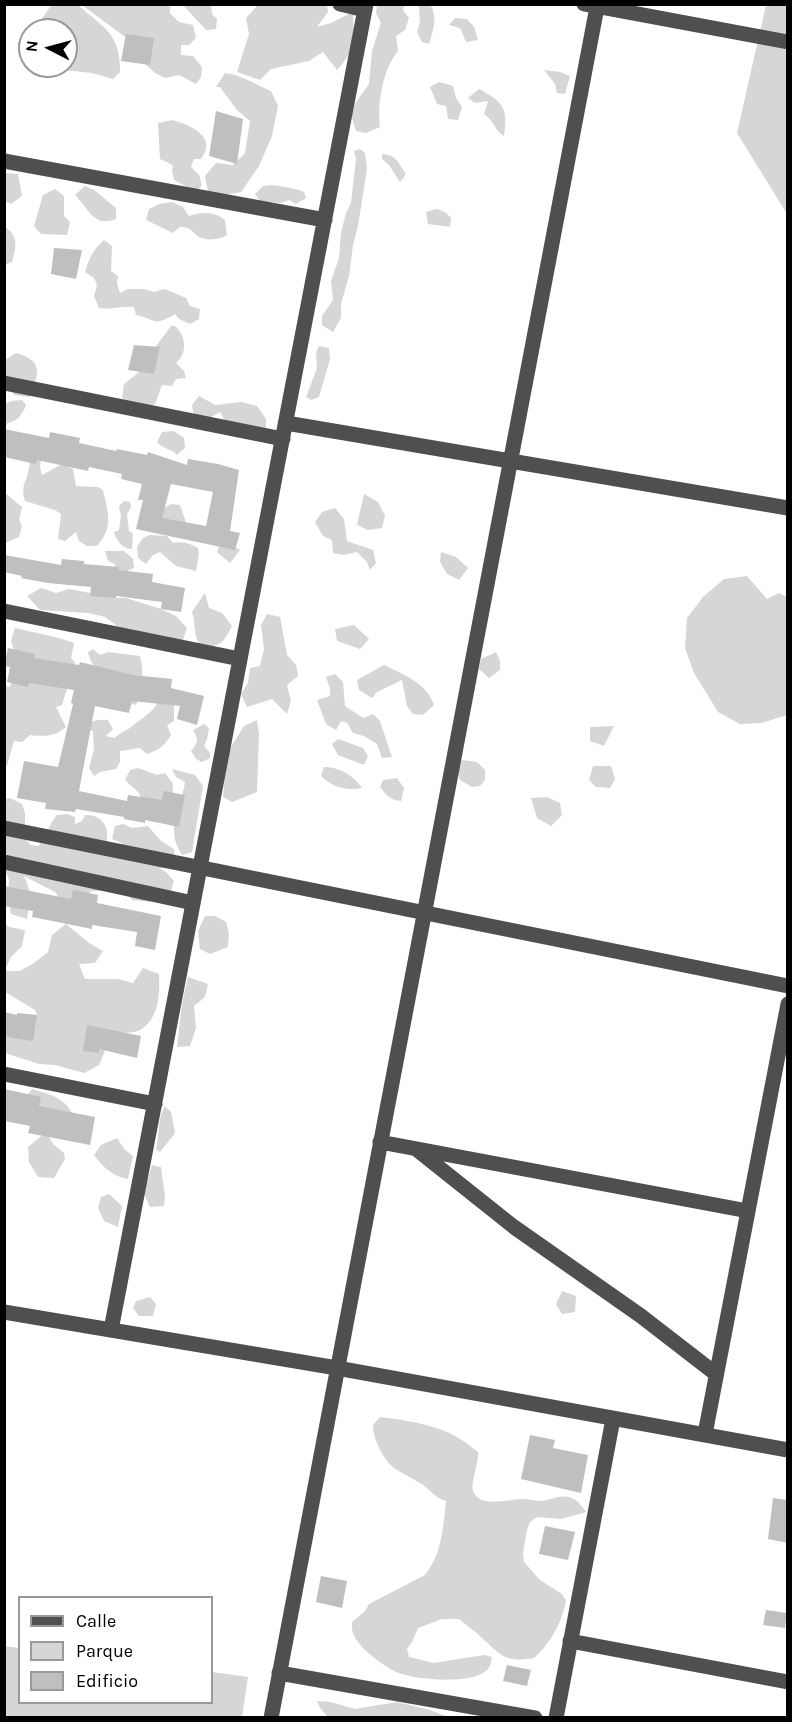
<!DOCTYPE html>
<style>
body{margin:0}
#map{position:relative;width:792px;height:1722px;overflow:hidden;background:#fff;font-family:Karla,sans-serif}
canvas{display:block}
.frame{position:absolute;inset:0;border:6px solid #000;pointer-events:none}
.legend{position:absolute;left:18px;top:1596px;width:195px;height:108px;box-sizing:border-box;background:#fff;border:2px solid #999;margin:0;padding:8px 10px;list-style:none;font-size:18px;color:#000}
.legend li{display:flex;align-items:center;gap:12px;height:30px}
.legend b{width:30px;border:2px solid #999}
.north{position:absolute;left:18px;top:18px;width:60px;height:60px;box-sizing:border-box;background:#fff;border:2px solid #999;border-radius:50%;rotate:276deg;font-size:16px;font-weight:700;line-height:24px;text-align:center;color:#000}
.north::after{content:'';display:block;margin:auto;width:21px;height:27px;background:#000;clip-path:polygon(50% 0,100% 100%,50% 72%,0 100%)}
</style>
<div id="map">
<canvas width="792" height="1722"></canvas>
<div class="frame"></div>
<ul class="legend">
<li><b style="height:8px;background:#4f4f4f"></b>Calle</li>
<li><b style="height:16px;background:#d6d6d6"></b>Parque</li>
<li><b style="height:16px;background:#bfbfbf"></b>Edificio</li>
</ul>
<div class="north">N</div>
</div>
<script>
const g = document.querySelector('canvas').getContext('2d');
g.lineJoin = 'round';
function fillPath(path, color) { g.fillStyle = color; g.fill(path, 'evenodd'); }
function strokePath(path, color, width, dash) { g.strokeStyle = color; g.lineWidth = width; g.lineCap = dash ? 'butt' : 'round'; g.setLineDash(dash || []); g.stroke(path); }
fillPath(new Path2D(`
 M56 5H78C103 27 121 34 120 72L113 79 92 73 54 69 50 66H66V30H34L50 7Z
 M82 5H170V13L179 22 193 25 196 38 189 45H181V55L193 56 202 67 201 77 196 84 179 75 165 78 155 73 142 61 137 41 125 37Z
 M183 5H211L212 14 217 19 216 29 206 30Z
 M258 5H327L328 12 317 27 331 23 353 12C354 38 356 50 337 70L323 52 309 61 271 69 260 80 237 72 249 34 246 18Z
 M377 5H404L403 10 409 18 405 30 396 36 398 51C383 69 377 103 380 127L366 133 356 131 351 115 356 102 369 84 372 51 381 23 376 13Z
 M766 5H787V214L737 133Z
 M419 6H431C438 20 433 30 429 44L422 42 417 32 420 22Z
 M455 18 467 19 474 27 478 40 466 42 460 28 449 25Z
 M30 33V60H27L17 43Z
 M544 70 560 72 570 76 565 94 557 93 555 84Z
 M225 73C244 76 254 84 271 91L278 106 272 136 259 166 241 192 224 195 208 192 205 176 216 163 233 165 245 153 250 121 237 110 220 87H216Z
 M439 82 453 86 456 98 462 107 458 120 448 119 446 106 437 104 430 87Z
 M479 89C504 102 508 109 504 136 494 130 494 120 484 114L488 101 475 103 468 98Z
 M172 120C191 125 218 137 201 159H194L191 167 199 175 202 185 198 190 191 189 174 180 172 171 173 165 160 159 158 123Z
 M360 149 365 153 367 169 358 226 353 245 349 276 341 304V318L333 332 322 325V316L333 300 331 281 339 258 341 233 346 213 351 203 356 159 354 151Z
 M382 154C397 155 398 163 406 174L400 182 389 165 382 159Z
 M5 173 18 174 22 196 11 204 5 201Z
 M271 185C279 186 299 189 304 192L306 198 296 204 289 200 281 203 260 201 255 194 263 186Z
 M85 186 94 190 116 208V219C94 228 89 209 75 195Z
 M55 189 64 196V216L70 222 67 235 41 234 34 226 43 195Z
 M172 202 183 207 189 216C203 212 213 211 225 220L227 235C221 239 209 241 202 238 192 235 194 227 180 227L173 233 146 220 149 209 159 204Z
 M437 209 445 212 451 218 450 227 428 224 426 212Z
 M5 227C19 236 16 248 12 262L5 265Z
 M104 240 112 246 111 271 118 276 117 283 120 293 128 289H144L154 292 165 289 186 298 190 306 200 309 199 319 190 324 179 319 175 314C153 327 158 320 136 315L134 307C121 306 113 310 99 308L94 296 97 285 94 278 85 272C89 259 93 249 104 240Z
 M171 326H175C186 336 188 353 176 363L184 371 186 378 176 379 172 386 162 385 155 404C144 408 131 407 122 398L124 384 139 372H148L154 349Z
 M319 346 329 348 330 359 319 397 311 400 306 397 317 368 316 353Z
 M16 353C45 361 38 374 30 397L14 395 5 378V360Z
 M199 396 215 405 242 402 257 406 266 419V430L224 420 220 412 209 418H198L193 412 192 405Z
 M22 400 26 405C21 417 17 421 5 424V404L11 401Z
 M174 431 184 438 185 448 177 455C171 448 162 449 157 442L162 432Z
 M31 453 42 454 40 467 42 475 62 464 73 469 76 486 98 487 103 490C108 513 114 527 97 546H87L79 541 76 532 65 541 58 539 61 514 55 510 25 501C21 486 25 485 28 473 30 466 30 459 31 453Z
 M5 493 22 507 19 520 22 526 19 537 5 543Z
 M364 494 378 502 385 516 382 528 368 530 357 525Z
 M124 501 130 502 131 507 127 514 129 531 133 534 132 549C123 549 116 541 114 532L119 530 121 516 119 506Z
 M171 504 180 505 187 525 161 528V510Z
 M335 508 344 519 347 541 373 550 376 563 370 570 367 562 357 552 344 555 333 553 332 540 323 536 315 522 322 512Z
 M150 535 167 536 173 543C183 541 189 543 198 548L199 554 196 571 176 566 160 552 153 555 146 564 138 558 137 547 143 538Z
 M227 542 240 550 230 563 217 552 219 547Z
 M105 551H124L133 559 134 568 125 572 114 573 115 564 108 561Z
 M441 552 456 557 468 568 459 580 447 574 440 562Z
 M747 576 767 599 779 593 787 597V715L762 723 740 724 718 712 694 673 685 648 687 618 703 597 724 579Z
 M41 588 56 593 69 589 116 598H126L161 609 176 616 187 628 182 643 132 637 105 617 88 613 40 610 27 596Z
 M205 593 209 608 222 613 232 626C224 642 220 649 200 645 193 635 196 624 192 612Z
 M267 614 280 617 287 655 296 665 298 676 287 685 291 701 287 714 272 699 247 707 241 694 248 683 250 668 260 666 264 649 261 625Z
 M354 625 369 639 360 649 337 641 335 629Z
 M15 628 59 638 74 643 71 658 75 663 62 705 56 707 66 727C56 736 44 737 30 735L22 742 14 741 7 766 5 762V686L9 687 13 681 15 653 11 641Z
 M93 649 100 655 108 652 140 656C144 672 143 690 136 705 119 702 91 670 88 652Z
 M496 652 500 661V670L489 678 479 669 481 659Z
 M384 665C404 675 426 682 434 705L423 715 413 714 407 706 402 680 377 692 372 698 359 690 357 680Z
 M335 674 343 682 345 706 363 718 373 714 380 721 392 757 382 758 377 744 364 736 353 733 347 723 341 721 336 730 326 724 317 700 330 696V689L326 677Z
 M159 701H174V721L167 725 171 735C165 746 158 750 147 754L140 748 120 751V762L116 769 100 772 94 776 89 768 94 749 93 731 79 730C89 722 95 719 108 720L113 729 106 736 115 738C120 732 125 732 131 727 141 719 152 713 159 701Z
 M257 720 259 733 257 792 232 802 223 797 226 761 231 747 244 726Z
 M204 724 209 728 207 739 204 746 210 753V758L202 762 196 759 191 751C198 743 199 739 193 730Z
 M614 726 604 746 590 741V727Z
 M338 739 363 748 368 756 364 765 338 755 332 744Z
 M462 760 477 762 485 770V780L480 786 472 787 460 780 456 768Z
 M593 766H611L615 779 610 788 596 787 589 780Z
 M324 767C340 767 353 775 362 788 345 791 333 787 321 776Z
 M138 768 157 775 165 773 173 784 172 802 143 804 139 793 125 780 130 770Z
 M172 769 195 775 203 786 192 852 182 855C164 827 181 809 185 782L176 777Z
 M397 778 404 788 401 801C390 800 386 795 380 787L383 780Z
 M547 797 560 803 562 815 551 826 537 818 531 798Z
 M10 798 22 804 25 813V839L31 845 38 846C48 838 48 824 57 815L67 814 75 817V824L82 821 85 815C101 814 111 827 106 843L120 847 122 843 112 839 115 826 123 824 132 828 148 826 161 841 174 849 175 858 169 868H159L166 872 174 881 171 891 151 902 132 900 121 885 110 882 100 891H91L86 898 62 902 55 892 24 876 31 894 27 919 11 914 8 899 9 880 5 869V799Z
 M205 916H215L226 922 229 934 228 947 210 954 200 949 198 931Z
 M5 924 9 927 25 930 22 946 11 957 5 970Z
 M66 924 89 943 103 951 95 963 79 964 85 979H118L133 983 143 968 159 974C160 994 159 1019 140 1030 133 1034 120 1032 112 1034L99 1065 84 1073 55 1065 39 1064 5 1053V1038H17L37 1015 35 1010 5 992 4 971H20L34 963 48 952 52 935Z
 M188 977 208 984 205 997 194 1006 196 1028 190 1046 177 1047 182 1004Z
 M32 1089C55 1096 64 1097 76 1119L22 1103Z
 M165 1106 171 1112 175 1133 160 1152 156 1149C160 1134 157 1118 165 1106Z
 M46 1132 54 1145 64 1153 65 1159 54 1178 38 1177 29 1162 28 1147Z
 M117 1138 124 1149 133 1156 128 1179C112 1176 104 1168 94 1155L101 1145Z
 M152 1165 161 1167 165 1197 164 1206 150 1207 144 1193Z
 M109 1194 122 1206 118 1227 104 1221 98 1208 101 1197Z
 M562 1291 576 1296 575 1312 562 1314 556 1304Z
 M150 1297 156 1304 153 1316H139L133 1308 136 1301Z
 M380 1417C418 1422 448 1426 478 1452 479 1464 469 1485 474 1493 482 1508 509 1499 523 1499 529 1499 535 1501 541 1501 550 1500 560 1495 569 1497 577 1499 582 1506 586 1512L561 1519 537 1517 530 1522 527 1530 523 1553 524 1562 540 1580 562 1594 566 1600C563 1621 550 1644 534 1658 505 1663 501 1655 482 1638 475 1631 466 1625 459 1619H442L418 1628 412 1642 407 1649 409 1657 434 1663 484 1655 492 1657C491 1662 491 1666 487 1670 471 1685 415 1680 396 1672 384 1666 371 1656 362 1647 355 1638 351 1634 352 1622L365 1611 369 1604 425 1575C442 1554 443 1527 446 1501 437 1499 431 1491 423 1485 414 1479 403 1474 394 1468 383 1459 373 1439 373 1425Z
 M4 1646 19 1648 20 1702H212V1672L248 1677 242 1717H5Z
 M317 1701 331 1702 355 1709 397 1702 430 1710 448 1717H328L320 1708Z`), '#d6d6d6');
fillPath(new Path2D(`
 M126 34 154 38 150 65 121 61Z
 M216 111 243 119 237 164 209 156Z
 M54 248 82 250 76 279 51 274Z
 M134 345 160 347 154 374 128 370Z
 M4 429 49 438 50 432 80 438 79 443 116 451 117 449 147 455 148 452 187 465 188 459 218 464 239 470 230 531 240 533 235 550 136 529 143 500H138L142 484 121 479 122 474 89 467 88 471 37 460 36 464 4 457ZM171 484 213 492 206 526 162 518Z
 M4 555 61 565 62 559 84 561V564L119 567 118 570 153 574 152 582 185 588 181 612 161 609 162 602 116 596V598L90 596 91 587 48 583 21 578 22 576 4 572Z
 M8 648 35 654 34 658 79 665 80 662 133 675 172 679 171 688 204 696 197 725 177 719 180 706 132 701 129 713 95 706 79 791 127 801 128 795 162 800 164 791 185 795 179 827 145 820V823L124 819V817L76 809 75 812 45 809 46 803 17 798 24 761 58 767 73 704 71 703 74 690 29 683 28 687 7 682 10 667 4 666Z
 M4 886 71 899 73 890 98 895 97 903 161 916 155 950 135 946 137 932 92 925V929L32 917 33 911 4 906Z
 M4 1012 17 1015V1013L37 1015 33 1041 4 1037Z
 M87 1025 141 1036 137 1058 99 1049V1053L83 1051Z
 M4 1089 41 1097 39 1106 95 1117 90 1145 28 1133 30 1126 4 1121Z
 M530 1435 555 1440 553 1448 588 1455 581 1493 521 1479Z
 M773 1498 788 1500V1543L768 1539Z
 M545 1526 575 1532 568 1560 539 1554Z
 M321 1576 347 1581 342 1608 316 1602Z
 M766 1610 787 1613 785 1628 763 1625Z
 M507 1665 531 1670 527 1686 503 1681Z`), '#bfbfbf');
strokePath(new Path2D(`
 M340 4 365 10
 M584 4 788 42
 M4 161 325 220
 M4 383 283 439
 M286 423 788 508
 M4 611 240 659
 M4 828 788 986
 M4 862 193 903
 M4 1074 155 1104
 M380 1142 748 1211
 M416 1149 514 1227 641 1316 716 1374
 M4 1312 337 1368 788 1450
 M111 1330 366 4
 M705 1434 788 1004
 M570 1641 788 1682
 M279 1673 535 1718
 M271 1718 597 7
 M556 1718 613 1419`), '#4f4f4f', 15);
</script>
